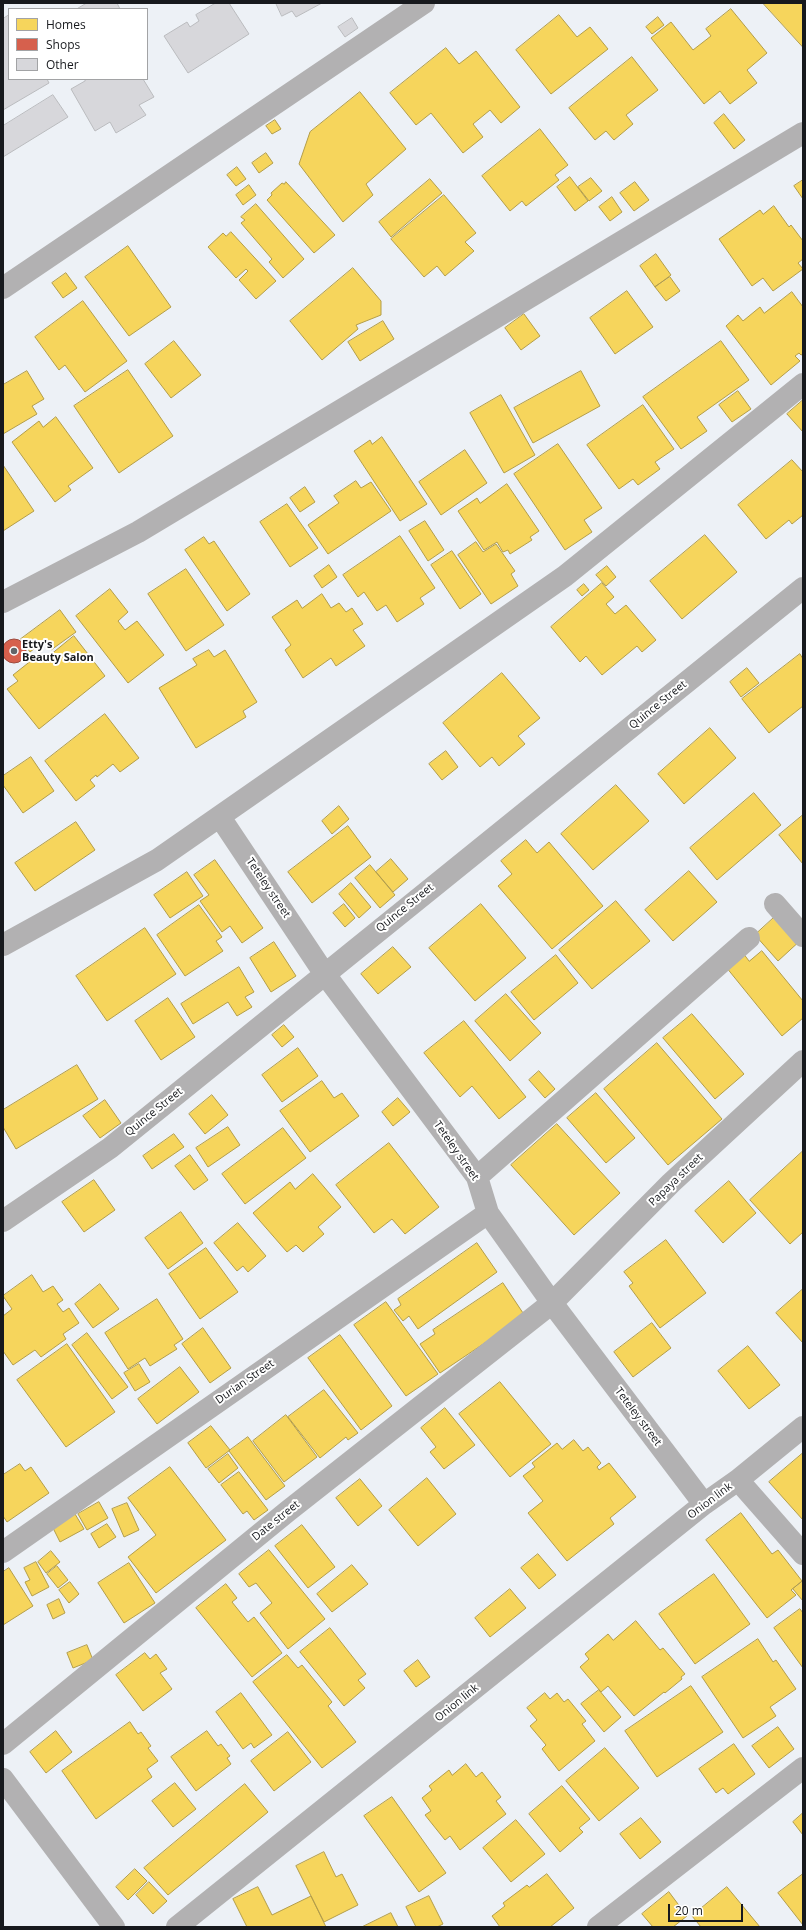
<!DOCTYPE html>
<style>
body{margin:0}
#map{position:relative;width:806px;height:1930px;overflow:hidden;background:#edf1f6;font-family:"Open Sans",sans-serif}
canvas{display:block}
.frame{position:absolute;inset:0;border:4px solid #17191d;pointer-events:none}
.legend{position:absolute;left:8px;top:8px;width:140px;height:72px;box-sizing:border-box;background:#fff;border:1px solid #a2a3a5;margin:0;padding:5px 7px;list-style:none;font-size:12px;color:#17191d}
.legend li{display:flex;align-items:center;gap:8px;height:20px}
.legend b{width:20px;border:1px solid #a2a3a5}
.scale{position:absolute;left:668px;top:1904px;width:75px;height:18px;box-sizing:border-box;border:2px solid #17191d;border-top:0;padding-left:5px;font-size:12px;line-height:14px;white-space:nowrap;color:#17191d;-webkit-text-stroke:3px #fff;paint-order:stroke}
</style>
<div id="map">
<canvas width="806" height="1930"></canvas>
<div class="frame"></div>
<ul class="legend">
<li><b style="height:11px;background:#f6d55c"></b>Homes</li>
<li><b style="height:11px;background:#d6604d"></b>Shops</li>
<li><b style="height:11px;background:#d7d7db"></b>Other</li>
</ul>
<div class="scale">20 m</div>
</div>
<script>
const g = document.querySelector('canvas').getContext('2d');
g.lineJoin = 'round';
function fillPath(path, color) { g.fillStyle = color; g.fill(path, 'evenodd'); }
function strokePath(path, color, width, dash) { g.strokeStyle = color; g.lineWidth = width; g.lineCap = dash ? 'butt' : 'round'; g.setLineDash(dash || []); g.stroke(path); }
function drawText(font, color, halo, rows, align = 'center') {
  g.font = font + ' "Open Sans",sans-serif'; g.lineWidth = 4; g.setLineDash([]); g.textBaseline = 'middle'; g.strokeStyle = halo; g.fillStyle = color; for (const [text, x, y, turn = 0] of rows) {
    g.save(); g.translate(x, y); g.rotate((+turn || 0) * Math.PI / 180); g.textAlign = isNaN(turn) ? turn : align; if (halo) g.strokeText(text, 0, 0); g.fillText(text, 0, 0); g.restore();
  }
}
const homes = new Path2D(`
 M763 3H803V47Z
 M731 9 767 53 747 70 757 83 730 104 720 91 704 104 651 38 671 22 693 50 711 36 706 29Z
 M559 15 577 37 590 27 608 49 551 94 516 50Z
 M658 17 664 25 652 34 646 27Z
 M446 48 459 64 476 51 520 107 501 123 490 110 473 124 483 137 463 153 431 113 416 125 390 93Z
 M632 57 658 90 626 115 633 124 614 140 606 131 595 140 569 108Z
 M360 92 406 149 366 184 373 195 343 222 299 164 310 132Z
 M724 114 745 140 734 149 714 123Z
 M275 120 281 129 272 134 266 126Z
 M540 129 568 165 555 175 559 180 526 206 522 201 510 211 482 176Z
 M266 153 273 163 259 173 252 163Z
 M237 167 246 179 236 186 227 175Z
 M570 177 588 201 575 211 557 187Z
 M591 178 602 191 589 201 578 187Z
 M430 179 442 193 391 237 379 222Z
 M803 180V199L794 186Z
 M286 182 335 235 314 253 267 200 272 195 271 193 282 183 284 184Z
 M635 182 649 200 634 211 620 193Z
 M249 185 256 195 243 205 236 195Z
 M444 195 476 233 465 242 474 251 445 276 437 266 424 277 391 239Z
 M612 197 622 212 610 221 599 207Z
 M256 204 304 259 283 278 269 262 272 259 241 223 245 220 241 217Z
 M774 206 789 227 791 225 803 241V259L798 263 803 269 773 291 763 278 752 286 719 239 760 210 763 214Z
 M231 232 276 281 256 299 239 280 248 271 246 269 236 278 208 247 223 233 226 236Z
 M128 246 171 307 129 336 85 277Z
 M656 254 671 275 655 287 640 266Z
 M353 268 381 301V315L356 325 358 329 322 360 290 321Z
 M66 273 77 288 63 298 52 283Z
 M670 277 680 291 666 301 655 287Z
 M627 291 653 327 615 354 590 318Z
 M792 292 803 307V354L801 355 799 353 795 356 800 361 771 385 726 326 738 315 743 321 760 307 764 313Z
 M83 301 127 361 85 392 65 365 59 370 35 337Z
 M524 314 540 336 521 350 505 328Z
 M383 321 394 339 360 361 348 342Z
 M174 341 201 375 171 398 145 364Z
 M721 341 749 380 697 417 707 431 681 449 643 397Z
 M128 370 173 436 119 473 74 406Z
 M27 371 44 399 32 406 37 414 3 434V385Z
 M581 371 600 406 533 443 514 408Z
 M738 391 751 409 732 422 719 405Z
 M501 395 535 455 504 473 470 413Z
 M803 400V432L787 414Z
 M643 405 674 449 655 462 660 469 638 485 633 479 619 489 587 445Z
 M56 417 93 468 68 486 71 490 55 502 12 442 39 421 43 427Z
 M382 437 427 504 400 521 354 451 370 440 372 444Z
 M558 444 602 508 584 520 592 532 565 550 514 474Z
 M465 450 487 483 441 515 419 482Z
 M792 460 803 472V515L792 524 789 520 766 539 738 505Z
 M3 465 34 511 3 531Z
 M356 481 361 488 371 482 391 511 328 554 308 525 339 503 334 496Z
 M507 484 539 531 530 537 532 540 510 554 508 550 503 552 497 542 484 550 458 511 477 498 480 503Z
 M305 487 315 502 300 512 290 498Z
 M287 504 318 548 290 567 260 522Z
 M425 521 444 550 428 561 409 531Z
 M705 535 737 572 682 619 650 581Z
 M400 536 435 588 420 598 424 604 397 622 386 605 377 611 364 592 358 597 343 575Z
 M204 537 209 544 214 541 250 594 227 611 185 550Z
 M476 542 483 552 496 544 515 571 511 574 518 586 491 604 458 555Z
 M452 551 481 594 460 609 431 565Z
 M329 565 337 577 322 588 314 576Z
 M607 566 616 577 606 586 596 575Z
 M186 569 224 625 186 651 148 594Z
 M602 583 614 597 606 604 615 614 626 605 656 640 642 652 637 646 602 675 586 656 580 662 551 627Z
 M584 584 589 590 582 596 577 590Z
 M110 589 128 612 118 621 125 630 137 621 164 655 128 683 76 616Z
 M322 594 331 608 339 603 346 612 352 608 363 624 353 630 365 646 336 666 331 658 303 678 285 650 291 645 272 617 297 600 302 608Z
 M60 610 76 632 51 650 44 641 30 652 21 639Z
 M74 636 105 676 39 729 7 689 18 681 13 675 37 656 41 662Z
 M209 650 214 657 225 650 257 702 243 711 246 717 196 748 159 688 197 665 193 659Z
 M800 654 803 659V706L769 733 742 699Z
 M747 668 759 683 741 697 730 682Z
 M502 673 540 718 518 736 525 744 499 766 492 757 480 767 443 723Z
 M105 714 139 758 120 772 113 764 97 777 96 775 90 780 95 786 76 801 45 761Z
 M710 728 736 758 684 804 658 774Z
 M446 751 458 767 442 780 429 764Z
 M31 757 54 791 23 813 3 785V776Z
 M616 785 649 821 593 870 561 834Z
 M754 793 781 825 717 880 690 848Z
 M339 806 349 819 332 834 322 821Z
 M803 815V864L779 835Z
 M76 822 95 850 35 891 15 863Z
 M348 826 371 857 312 903 288 872Z
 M526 840 537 853 549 842 603 906 552 949 498 886 512 874 501 861Z
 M391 859 408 879 393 892 376 872Z
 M215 860 263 928 242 943 230 926 222 932 200 901 209 895 194 875Z
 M370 865 395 895 380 908 355 878Z
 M689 871 717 902 673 941 645 910Z
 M187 872 203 896 170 918 154 895Z
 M351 883 371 907 359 918 339 894Z
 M616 901 650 941 592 989 559 950Z
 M344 904 355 918 345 927 333 913Z
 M481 904 526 958 475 1001 429 948Z
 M199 905 222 937 216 941 223 951 185 976 157 935Z
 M779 913 802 939 778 961 755 935Z
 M145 928 176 974 107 1021 76 976Z
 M274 942 296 976 271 992 250 958Z
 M393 947 411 967 378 994 361 974Z
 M762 951 803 1001V1018L782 1036 726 967 743 953 749 961Z
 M556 955 578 983 534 1020 511 992Z
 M239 967 254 992 245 997 252 1007 237 1016 228 1002 193 1024 181 1004Z
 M506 994 541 1033 510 1061 475 1021Z
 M168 998 195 1037 161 1060 135 1021Z
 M692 1014 744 1074 715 1099 663 1038Z
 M464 1021 526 1097 499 1119 472 1086 460 1097 424 1053Z
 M284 1025 294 1037 282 1047 272 1035Z
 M657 1043 722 1119 668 1165 604 1089Z
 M298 1048 318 1076 282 1102 262 1075Z
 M77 1065 98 1099 16 1149 3 1127V1110Z
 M539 1071 555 1089 545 1098 529 1080Z
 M322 1081 334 1098 342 1093 359 1116 310 1152 280 1111Z
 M596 1093 635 1138 606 1163 567 1118Z
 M212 1095 228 1115 205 1134 189 1114Z
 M398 1098 410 1112 393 1126 382 1112Z
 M105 1100 121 1123 100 1138 83 1116Z
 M557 1124 620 1193 574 1235 511 1165Z
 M228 1127 240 1145 208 1167 196 1148Z
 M283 1128 306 1158 245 1204 222 1174Z
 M174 1134 184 1147 152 1169 143 1156Z
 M389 1143 439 1207 405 1234 392 1219 374 1233 336 1185Z
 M803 1151V1232L790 1244 750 1200Z
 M190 1155 208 1180 194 1190 175 1166Z
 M313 1174 341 1207 318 1227 324 1234 303 1252 296 1245 287 1252 253 1213 290 1182 295 1189Z
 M94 1180 115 1210 84 1232 62 1202Z
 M729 1181 756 1213 723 1243 695 1211Z
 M181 1212 203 1243 168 1269 145 1238Z
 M238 1223 266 1256 248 1272 243 1266 237 1271 214 1243Z
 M666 1240 706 1293 660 1328 629 1286 633 1283 624 1272Z
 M477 1243 497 1272 418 1329 409 1316 403 1321 394 1310 401 1305 398 1299Z
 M206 1248 238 1292 200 1319 169 1274Z
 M32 1275 43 1292 53 1286 63 1300 57 1304 63 1312 69 1308 79 1323 63 1334 66 1339 41 1357 35 1350 13 1365 3 1351V1316L12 1309 3 1296Z
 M503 1283 525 1316 440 1373 420 1344 435 1334 433 1330Z
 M100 1284 119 1309 93 1328 75 1304Z
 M803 1289V1343L776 1313Z
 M157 1299 183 1339 174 1345 177 1349 150 1366 145 1358 128 1369 105 1333Z
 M386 1302 438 1374 406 1396 354 1325Z
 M652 1323 671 1348 633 1377 614 1352Z
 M203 1328 231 1368 210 1383 182 1344Z
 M87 1333 128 1387 112 1399 72 1345Z
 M340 1335 392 1406 361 1430 308 1358Z
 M67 1344 115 1412 66 1447 17 1380Z
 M748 1346 780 1385 749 1409 718 1371Z
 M139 1364 150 1382 135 1391 124 1373Z
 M180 1367 199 1392 157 1424 138 1399Z
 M500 1382 551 1444 510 1477 459 1414Z
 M324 1390 358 1433 348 1440 346 1437 320 1458 288 1417Z
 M445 1408 475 1445 444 1469 430 1452 436 1447 421 1428Z
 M286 1415 317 1457 284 1482 253 1441Z
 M211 1426 230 1450 206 1468 188 1443Z
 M248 1437 285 1486 266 1500 229 1451Z
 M574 1440 583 1451 588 1447 601 1463 597 1467 599 1470 609 1463 636 1497 610 1518 614 1524 567 1561 528 1513 543 1501 523 1476 535 1467 532 1463 557 1443 562 1449Z
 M803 1453V1520L769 1482Z
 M228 1454 238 1468 219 1483 208 1469Z
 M20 1464 25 1471 31 1467 49 1493 7 1522 3 1516V1475Z
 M170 1467 226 1540 156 1593 128 1557 156 1535 128 1498Z
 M239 1472 268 1510 254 1520 247 1511 243 1514 221 1485Z
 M427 1478 456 1514 418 1546 389 1510Z
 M360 1479 382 1506 358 1526 336 1498Z
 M99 1502 108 1518 87 1530 78 1514Z
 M127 1503 139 1530 124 1537 112 1509Z
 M741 1513 772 1554 778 1550 802 1581 791 1590 796 1595 767 1618 706 1540Z
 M75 1514 84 1529 60 1542 52 1526Z
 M107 1524 116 1537 99 1548 91 1534Z
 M302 1525 335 1567 308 1588 275 1546Z
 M269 1550 325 1619 288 1649 260 1613 272 1603 256 1583 249 1587 239 1574Z
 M51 1551 60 1562 46 1573 38 1562Z
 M538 1554 556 1575 539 1589 521 1568Z
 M36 1562 49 1587 32 1596 25 1582 30 1580 24 1568Z
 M129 1563 155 1603 124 1623 98 1583Z
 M352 1565 368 1584 332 1612 317 1594Z
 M57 1566 68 1580 58 1588 47 1574Z
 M9 1568 33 1606 3 1625V1572Z
 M714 1574 750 1624 695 1664 659 1614Z
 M803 1581V1601L793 1589Z
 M70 1582 79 1594 69 1603 59 1590Z
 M226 1584 237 1598 232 1602 248 1622 254 1617 282 1653 252 1677 196 1608Z
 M510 1589 526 1608 490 1637 475 1618Z
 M59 1599 65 1613 53 1619 47 1605Z
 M800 1609 803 1613V1668L774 1628Z
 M636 1621 660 1650 663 1648 685 1674 681 1677 682 1679 665 1693 664 1692 634 1716 608 1686 601 1692 580 1667 589 1659 585 1654 608 1634 613 1640Z
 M330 1628 366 1674 358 1680 365 1688 344 1706 300 1652Z
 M758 1639 773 1662 776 1660 796 1689 770 1707 776 1716 743 1738 702 1677Z
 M87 1645 93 1660 73 1668 67 1653Z
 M145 1653 150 1659 156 1654 167 1669 160 1673 172 1689 143 1711 116 1675Z
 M287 1655 298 1668 302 1665 332 1702 328 1706 356 1742 322 1768 253 1682Z
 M418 1660 430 1677 416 1687 404 1671Z
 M691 1686 723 1732 657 1777 625 1731Z
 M599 1690 621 1717 604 1732 581 1704Z
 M241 1693 272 1735 254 1748 251 1743 243 1749 216 1712Z
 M545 1693 550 1699 557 1693 564 1702 568 1699 586 1721 582 1724 595 1741 559 1771 542 1749 546 1745 530 1726 537 1720 527 1708Z
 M130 1722 138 1734 141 1732 151 1746 148 1748 158 1761 147 1769 152 1777 96 1819 62 1771Z
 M778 1727 794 1749 769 1768 752 1746Z
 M56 1731 72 1752 46 1773 30 1752Z
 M207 1731 218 1746 221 1744 230 1756 227 1758 231 1764 196 1791 171 1757Z
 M288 1732 311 1762 274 1791 251 1761Z
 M734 1744 755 1774 728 1794 723 1788 716 1793 699 1769Z
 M605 1748 639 1788 599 1821 566 1781Z
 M466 1764 476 1777 482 1772 501 1797 496 1801 506 1814 460 1850 450 1836 445 1840 425 1815 431 1811 422 1798 432 1790 429 1786 449 1770 452 1775Z
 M175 1783 196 1809 173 1827 152 1801Z
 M245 1784 268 1812 168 1895 144 1868Z
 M562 1786 590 1819 579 1828 583 1832 560 1852 529 1814Z
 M392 1797 446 1873 419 1892 364 1816Z
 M803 1813V1835L793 1822Z
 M641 1818 661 1842 640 1859 620 1834Z
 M516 1820 545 1854 511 1882 483 1848Z
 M324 1852 336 1877 342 1874 358 1905 324 1922 296 1866Z
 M135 1869 147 1881 128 1900 116 1887Z
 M547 1874 574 1908 550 1927H500L492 1916 505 1906 503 1903 527 1885 529 1887Z
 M803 1874V1925L778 1893Z
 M149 1882 167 1901 153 1914 136 1895Z
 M258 1887 272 1915 311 1896 326 1927H247L233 1899Z
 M727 1887 760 1927H701L692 1916Z
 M669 1892 687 1916 673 1927H653L642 1914Z
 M429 1896 443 1924 437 1927H416L406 1907Z
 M391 1913 398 1927H362Z`);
fillPath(homes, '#f6d55c');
strokePath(homes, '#b39d49', 1);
const shops = new Path2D(`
 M2 651a12 12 0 1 1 24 0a12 12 0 1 1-24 0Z`);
fillPath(shops, '#d6604d');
strokePath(shops, '#9d4b3f', 1);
const building = new Path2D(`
 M87 3H117L120 9H77Z
 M216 3H229L249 34 188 73 164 36 187 22 190 27 199 21 196 15Z
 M276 3H322L296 17 292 11 282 16Z
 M9 15V79H47L49 83 3 110V19Z
 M352 18 358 28 345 37 338 27Z
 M84 79H143L154 97 139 105 146 115 116 133 110 122 95 131 71 89 85 81Z
 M53 95 68 117 3 157V126Z`);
fillPath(building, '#d7d7db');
strokePath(building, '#babbbe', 1);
strokePath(new Path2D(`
 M3 288 424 3
 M3 602 138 532 803 133
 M220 817 324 973 477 1177 488 1213 552 1303 704 1504
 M775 904 803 936
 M3 945 157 860 565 576 803 384
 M477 1177 749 938
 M3 1221 110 1148 803 588
 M738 1480 803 1427
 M3 1552 488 1213
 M3 1744 288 1511 552 1303 671 1183 803 1061
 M3 1779 114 1927
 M177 1927 704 1504 738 1480 803 1554
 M598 1927 803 1768`), '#b2b1b2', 22);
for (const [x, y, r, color] of [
 [14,651,4,"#626569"]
]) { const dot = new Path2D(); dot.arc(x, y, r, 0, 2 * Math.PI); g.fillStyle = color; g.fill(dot); strokePath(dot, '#fff', 1.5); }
drawText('bold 11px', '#17191d', '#fff', [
 ["Etty's",22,645],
 ["Beauty Salon",22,658]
], 'left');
drawText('11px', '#17191d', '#fff', [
 ["Quince Street",658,705,-39],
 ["Teteley street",268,888,56],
 ["Quince Street",405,908,-39],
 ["Quince Street",154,1112,-39],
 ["Teteley street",456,1151,55],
 ["Papaya street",676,1180,-44],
 ["Durian Street",245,1382,-35],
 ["Teteley street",638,1417,53],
 ["Onion link",710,1501,-37],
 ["Date street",276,1521,-39],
 ["Onion link",457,1703,-39]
]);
</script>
